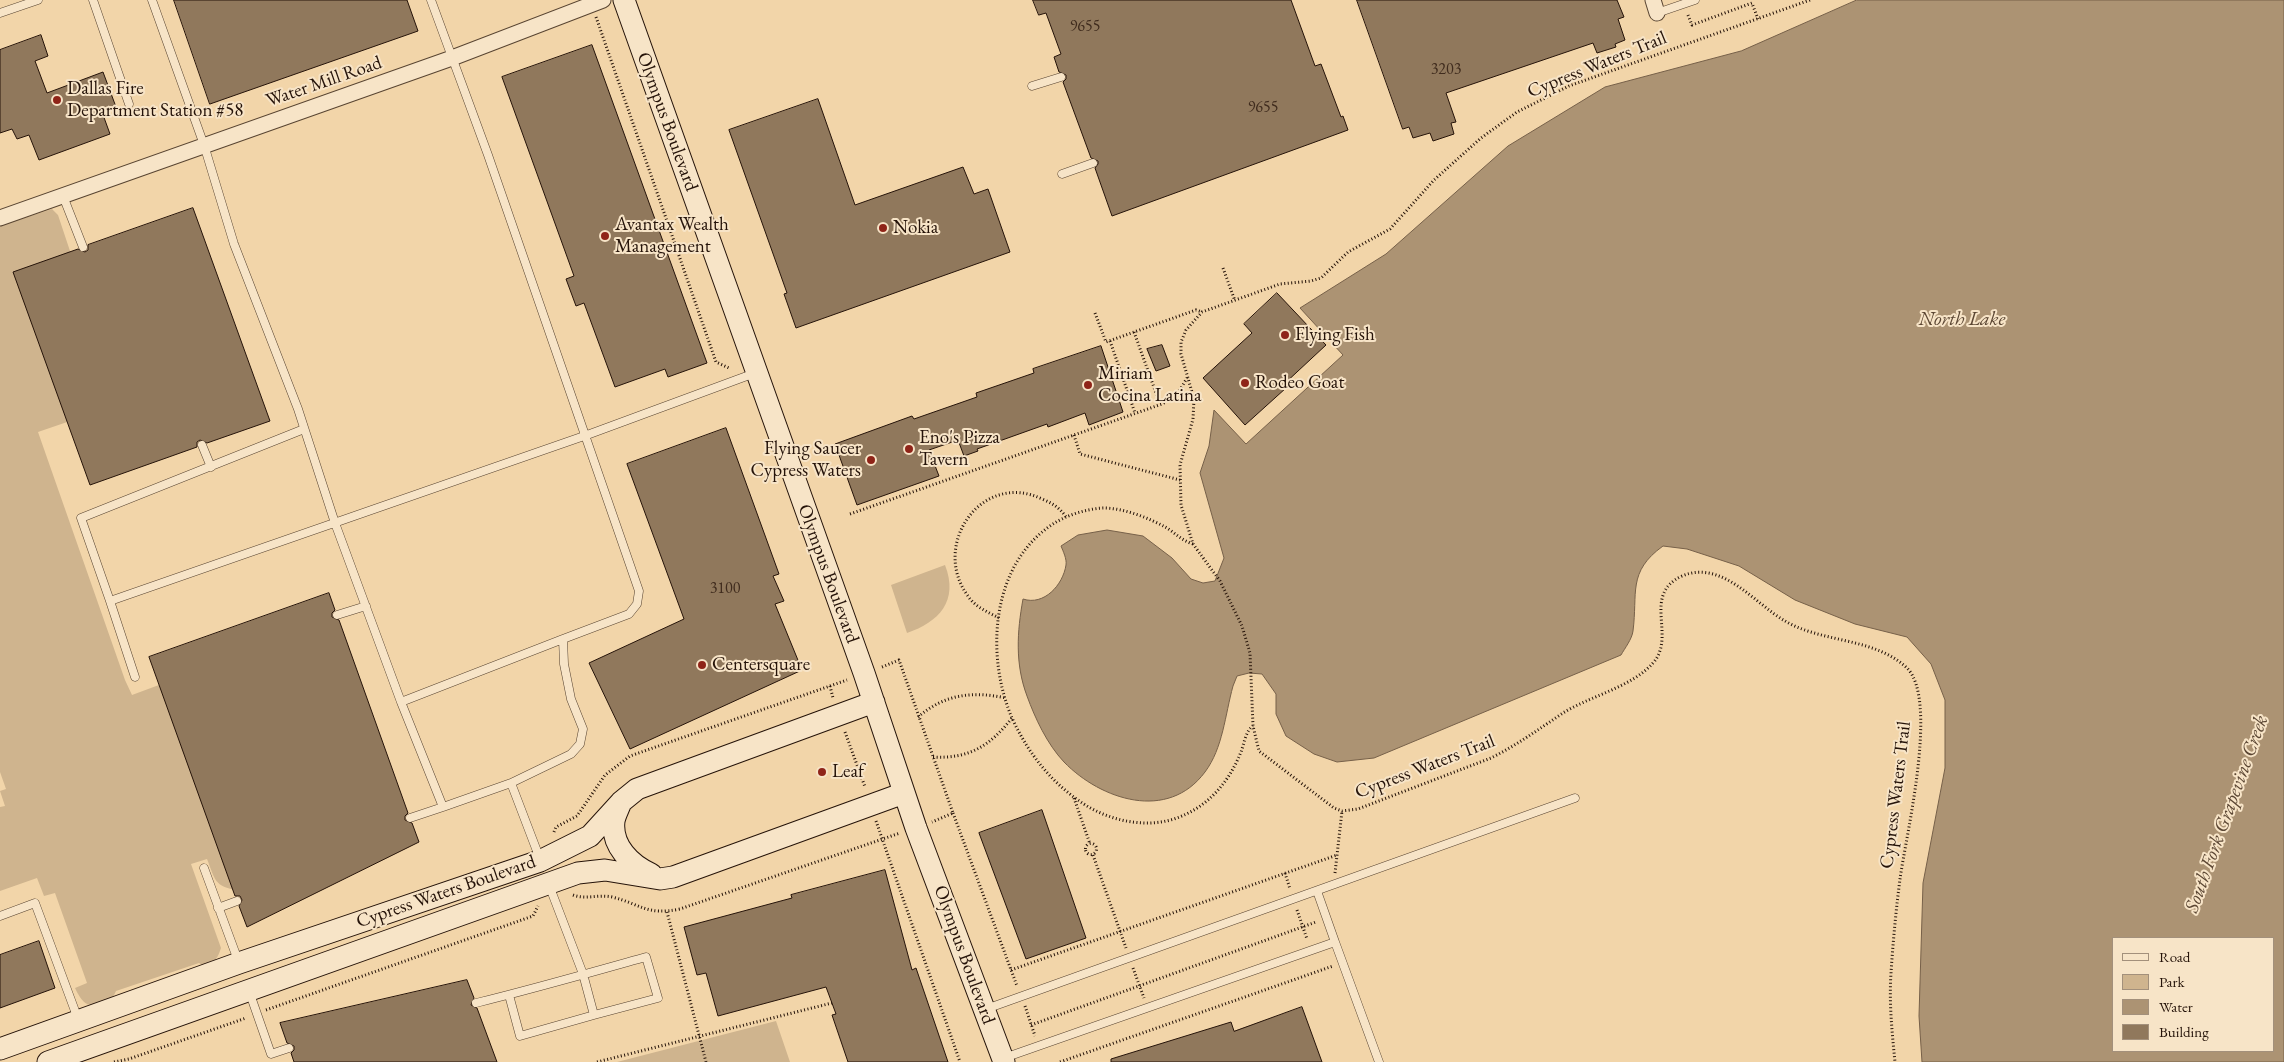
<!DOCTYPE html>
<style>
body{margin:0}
#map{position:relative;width:2284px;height:1062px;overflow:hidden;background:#f2d5a9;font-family:"EB Garamond",serif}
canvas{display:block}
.legend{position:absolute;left:2112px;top:937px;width:162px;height:115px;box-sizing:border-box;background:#f7e4c7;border:1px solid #a3907b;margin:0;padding:6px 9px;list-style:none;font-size:15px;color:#251309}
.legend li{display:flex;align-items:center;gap:10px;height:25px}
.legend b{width:25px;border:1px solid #a3907b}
</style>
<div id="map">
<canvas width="2284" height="1062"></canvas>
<ul class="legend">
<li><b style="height:6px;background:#f7e4c7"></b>Road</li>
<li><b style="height:14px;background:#cfb48e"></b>Park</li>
<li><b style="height:14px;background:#ac9373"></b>Water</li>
<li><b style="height:14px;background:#90785c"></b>Building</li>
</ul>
</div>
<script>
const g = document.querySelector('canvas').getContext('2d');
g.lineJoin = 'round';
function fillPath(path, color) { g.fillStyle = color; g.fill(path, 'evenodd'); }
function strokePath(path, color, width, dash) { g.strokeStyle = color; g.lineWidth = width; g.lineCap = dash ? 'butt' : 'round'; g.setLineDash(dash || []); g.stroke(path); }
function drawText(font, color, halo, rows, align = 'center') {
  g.font = font + ' "EB Garamond",serif'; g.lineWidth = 4; g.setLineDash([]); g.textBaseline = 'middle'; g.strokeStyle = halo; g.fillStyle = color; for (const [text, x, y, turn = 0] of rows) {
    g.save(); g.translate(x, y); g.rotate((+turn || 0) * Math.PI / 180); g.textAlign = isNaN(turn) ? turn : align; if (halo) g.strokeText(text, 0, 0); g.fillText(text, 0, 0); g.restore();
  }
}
fillPath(new Path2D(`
 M52 209 58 215 72 257 73 420 38 432 125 680 132 695 167 682 238 890C214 887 215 879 207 859L191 864 221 948C218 957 215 963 205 967L199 963 116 991 111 1001C90 1007 85 1009 75 988L87 983 55 893 44 896 37 878 0 891V807L5 806 0 791 6 789 0 772V226Z
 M945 565C959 601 939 622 907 633L891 585Z
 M776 1021 790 1062H617Z`), '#cfb48e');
const water = new Path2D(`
 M1857 0H2284V1062H1922L1919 1016 1923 883 1945 768V700L1931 664 1907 637 1855 624 1795 600 1739 566 1687 549 1663 546C1627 572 1638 593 1633 631 1632 639 1625 648 1621 655L1374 758 1337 762 1314 754 1286 736 1276 714V694L1262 674 1249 673 1237 676 1233 686C1225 715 1223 748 1205 772 1168 822 1101 800 1064 762 1047 744 1035 718 1027 696 1015 664 1017 632 1023 599 1044 606 1063 585 1066 565 1067 559 1063 551 1061 546L1078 535 1107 530 1143 536 1172 558 1191 579 1203 583 1215 581 1224 558 1200 473 1209 446 1214 410 1246 444 1343 355 1300 308 1386 254 1508 146 1605 87 1741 51ZM2113 938H2273V1051H2113Z`);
fillPath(water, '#ac9373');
strokePath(water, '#766049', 1);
const building = new Path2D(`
 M174 0H407L418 31 210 104Z
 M1033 0H1291L1315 66 1321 64 1341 117 1343 116 1348 130 1112 216 1095 168 1098 164V161L1091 158 1063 82 1066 79V75L1059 72 1054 57 1061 54 1046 13 1039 15Z
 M1357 0H1617L1624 17 1618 19 1625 40 1615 44 1616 47 1597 53 1593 43 1446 93 1456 122 1451 123 1454 134 1433 141 1430 133 1413 138 1409 127 1403 129Z
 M41 35 48 56 35 61 47 93 103 72 116 107 102 112 110 134 39 160 29 135 17 139 12 129 0 133V50Z
 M592 45 707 363 668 377 665 369 615 387 584 303 576 306 566 279 574 276 502 77Z
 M818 99 855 205 963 167 974 194 988 189 1010 252 796 328 784 294 787 293 729 130Z
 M193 208 270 421 207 443 200 440 197 442V447L90 485 13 272 78 249 85 252 88 250V245Z
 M1277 293 1326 345 1283 385 1286 388 1245 425 1203 378 1252 333 1244 324Z
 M1162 345 1170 366 1156 371 1147 349Z
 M1101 346 1123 412 1089 425 1085 413 1048 427 1047 424 977 449 978 451 964 456 958 440 929 450 939 476 857 505 835 444 912 416 914 419 977 397 976 393 1034 373 1033 369Z
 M726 428 779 574 773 576 784 601 775 604 802 670 630 749 589 663 684 619 627 464Z
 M329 593 335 610 332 613V617L339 620 408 813 405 816V820L412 823 419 842 247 927 239 906 242 900 240 896H235L149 657Z
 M1042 810 1086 938 1026 959 979 833Z
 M885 870 912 970 916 968 948 1062H848L832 1015 836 1014 826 987 718 1016 706 973 697 975 684 927 792 898 791 895Z
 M39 941 55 988 0 1008V955Z
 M467 980 474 998 471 1005 477 1008 497 1062H294L291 1053 294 1050V1046L287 1043 280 1023Z
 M1302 1007 1322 1062H1111V1059L1231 1022 1234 1031Z`);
fillPath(building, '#90785c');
strokePath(building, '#251309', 1);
const lane = new Path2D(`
 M93 0 129 104
 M152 0 204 145 234 244 298 409 335 523 401 702 443 807 511 783 571 754 580 744 583 729 571 699 564 664 563 639 629 614 637 604 639 591 488 155 431 0
 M0 13 38 0
 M1657 13 1695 0
 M1032 86 1061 77
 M1062 174 1093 163
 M63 196 83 247
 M202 445 211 467
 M110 601 81 518 304 429
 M337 615 366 606
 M135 677 110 601 587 435 755 373
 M401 702 563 639
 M511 783 540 859
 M410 818 443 807
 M204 868 239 963
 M1317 891 1335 942
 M218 908 237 901
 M0 916 35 903 78 1019
 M249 991 271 1054 289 1048
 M509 995 520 1036 594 1015
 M476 1003C533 989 589 973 646 957L658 998 594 1015 583 974 549 885
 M986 1009 1575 798
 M1004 1058 1335 942 1379 1062`);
const street = new Path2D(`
 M1653 0 1657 13
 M0 218 452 58 603 0`);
const secondary = new Path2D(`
 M624 0 864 673 916 828 1004 1062
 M621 802C619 808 615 815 614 821 611 846 631 865 651 874
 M0 1049 239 963 540 861 590 836 621 802 637 789 874 702
 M48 1062 578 873 605 870 660 879 673 877 904 793`);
strokePath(lane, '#584431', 9);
strokePath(street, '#584431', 17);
strokePath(secondary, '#251309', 23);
strokePath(new Path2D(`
 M1810 0 1569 86 1517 112 1481 138 1434 180 1390 229 1348 252 1321 278 1311 281 1280 284 1202 312 1186 330 1181 342V354L1194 399 1193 419 1180 465 1181 505 1193 544 1220 581 1242 626 1250 653 1253 726 1259 751 1334 808 1342 811 1358 809 1491 758C1517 745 1539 729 1563 713 1590 696 1632 687 1653 663 1677 636 1641 595 1682 576 1722 559 1755 604 1785 621 1822 643 1874 637 1907 668 1939 700 1906 835 1900 879 1896 910 1893 942 1891 973 1889 1003 1892 1032 1895 1062
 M1688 15 1692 25 1752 3 1758 19
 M596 17 716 362 729 368
 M1223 268 1235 301
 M1095 313 1106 342 1196 310 1202 312
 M1134 332 1160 404
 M1110 341 1135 413
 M1074 435 1080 454 1180 480
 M850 514 1162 404 1177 395 1187 378
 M1193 544C1183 541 1176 534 1167 528 1149 518 1124 508 1103 508 1086 509 1067 515 1053 524 991 564 985 655 1012 718 1029 755 1053 785 1087 806 1112 821 1145 828 1174 819 1207 808 1228 784 1241 752 1244 744 1246 730 1253 726
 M999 618C988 612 975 607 968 596 930 545 982 470 1042 499 1052 503 1060 508 1066 517
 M882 667 899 660 953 813 932 822
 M830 686 833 698
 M918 717C945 694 972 691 1006 698
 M845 732 865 787
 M933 757C969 759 990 746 1012 718
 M1074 798 1090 844
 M953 813 1017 986
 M876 821 960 1062
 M554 832 556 827 577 816 605 775 630 756 847 680
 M1085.5 849a5.5 5.5 0 1 1 11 0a5.5 5.5 0 1 1-11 0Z
 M1093 855 1126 948
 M1285 873 1290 889
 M1335 873 1342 811
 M573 895C586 900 598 894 612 897 641 904 646 916 680 909L900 833
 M1297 910 1307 939
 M667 912 706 1062
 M1133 968 1144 998
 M1011 970 1337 855
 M1025 1006 1035 1036
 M266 1010 533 916 538 906
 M1031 1025 1316 922
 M114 1062 129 1059 246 1018
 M597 1062 832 1003
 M1060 1062 1333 966`), '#251309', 3, [1, 2.5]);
strokePath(lane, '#f7e4c7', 8);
strokePath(street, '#f7e4c7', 15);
strokePath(secondary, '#f7e4c7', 21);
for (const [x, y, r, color] of [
 [57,100,5,"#8f2418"],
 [883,228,5,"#8f2418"],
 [605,236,5,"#8f2418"],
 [1285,335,5,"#8f2418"],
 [1245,383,5,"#8f2418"],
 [1088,385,5,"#8f2418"],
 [909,449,5,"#8f2418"],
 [871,460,5,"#8f2418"],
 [702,665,5,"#8f2418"],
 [822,772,5,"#8f2418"]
]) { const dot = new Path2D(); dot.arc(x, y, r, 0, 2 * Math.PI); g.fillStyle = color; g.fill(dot); strokePath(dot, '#f7e4c7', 2); }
drawText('16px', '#402c1e', null, [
 ["9655",1085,27],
 ["3203",1446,70],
 ["9655",1263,108],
 ["3100",725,589]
]);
drawText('19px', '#251309', '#f7e4c7', [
 ["Cypress Waters Trail",1597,65,-22],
 ["Water Mill Road",324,82,-19],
 ["Olympus Boulevard",667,122,70],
 ["Olympus Boulevard",828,574,70],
 ["Cypress Waters Trail",1425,767,-21],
 ["Cypress Waters Trail",1896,795,-83],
 ["Cypress Waters Boulevard",446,892,-19],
 ["Olympus Boulevard",964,955,70]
]);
drawText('19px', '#251309', '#f7e4c7', [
 ["Dallas Fire",67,89],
 ["Department Station #58",67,111],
 ["Avantax Wealth",615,225],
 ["Management",615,247],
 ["Nokia",893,228],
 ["Flying Fish",1295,335],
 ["Miriam",1098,374],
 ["Cocina Latina",1098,396],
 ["Rodeo Goat",1255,383],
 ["Eno's Pizza",919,438],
 ["Tavern",919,460],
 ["Flying Saucer",861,449,"right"],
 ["Cypress Waters",861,471,"right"],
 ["Centersquare",712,665],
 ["Leaf",832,772]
], 'left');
drawText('italic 20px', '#5b4633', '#f7e4c7', [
 ["North Lake",1962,320],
 ["South Fork Grapevine Creek",2227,814,-70]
]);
</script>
